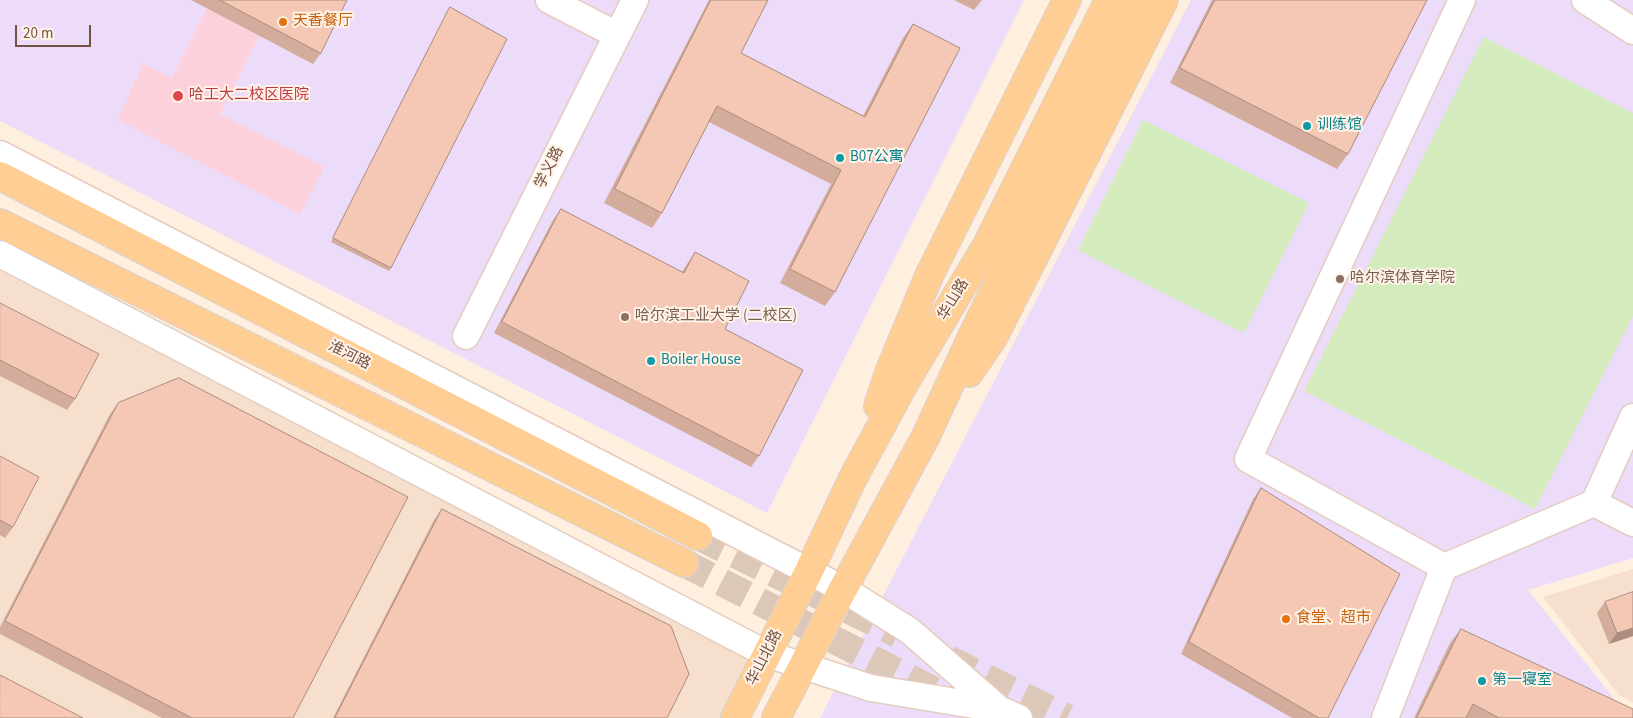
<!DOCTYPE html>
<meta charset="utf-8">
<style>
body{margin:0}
#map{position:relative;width:1633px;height:718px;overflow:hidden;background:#feefdf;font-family:"Source Sans 3",sans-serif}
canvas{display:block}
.scale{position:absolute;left:15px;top:25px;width:76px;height:22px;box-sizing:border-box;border:2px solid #765245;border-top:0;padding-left:6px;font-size:15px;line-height:18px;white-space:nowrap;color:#765245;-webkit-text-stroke:4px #fff3e7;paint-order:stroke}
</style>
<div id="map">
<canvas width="1633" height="718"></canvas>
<div class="scale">20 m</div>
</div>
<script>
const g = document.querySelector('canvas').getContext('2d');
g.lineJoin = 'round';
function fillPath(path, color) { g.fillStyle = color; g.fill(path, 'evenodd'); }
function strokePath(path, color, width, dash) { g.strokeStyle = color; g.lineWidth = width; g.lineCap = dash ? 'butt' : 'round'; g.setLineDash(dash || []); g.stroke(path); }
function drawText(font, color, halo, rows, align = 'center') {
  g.font = font + ' "Source Sans 3","Noto Sans SC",sans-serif'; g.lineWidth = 4; g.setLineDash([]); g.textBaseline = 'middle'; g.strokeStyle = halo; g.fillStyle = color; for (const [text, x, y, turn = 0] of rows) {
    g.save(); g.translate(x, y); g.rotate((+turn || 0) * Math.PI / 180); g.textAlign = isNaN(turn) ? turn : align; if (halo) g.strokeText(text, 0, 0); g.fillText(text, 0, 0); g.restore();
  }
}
fillPath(new Path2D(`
 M0 270 749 658 719 718H0Z
 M1633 569V703L1619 695 1543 597Z`), '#f6e0cd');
fillPath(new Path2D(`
 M0 0H1024L767 513 0 121Z
 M1191 0H1633V558L1528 590 1615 700 1633 718H820Z`), '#ecdcfa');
fillPath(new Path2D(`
 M207 8 259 36 220 114 324 167 300 214 118 120 143 63 172 78Z`), '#fdd1db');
fillPath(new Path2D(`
 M1484 37 1633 113V316L1535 509 1304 391Z
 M1143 120 1309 203 1244 333 1078 250Z`), '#d4ecbd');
strokePath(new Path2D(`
 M698 536 898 634
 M684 563 952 700
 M948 659 1067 718`), '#dcc8b8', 28, [28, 14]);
const minor = new Path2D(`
 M549 0 617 35
 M1585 0 1633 31
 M0 154 843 589 910 631 999 709
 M0 254 767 654 871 688 999 709 1019 718
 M466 336 635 0
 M1594 503 1633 523
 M1444 567 1248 459 1462 0
 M1385 718 1444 567 1594 503 1633 417`);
const major = new Path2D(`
 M0 176 698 536
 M0 223 684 563
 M969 373 993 338 1164 0
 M878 406 890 370 929 276 1067 0
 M735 718 809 571 853 478 905 382 987 245 1109 0
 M776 718 843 589 926 436 974 332 1137 0`);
strokePath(minor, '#e4ccbe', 29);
strokePath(major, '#dbd2cf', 30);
strokePath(minor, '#fff', 26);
strokePath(major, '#ffce95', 28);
fillPath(new Path2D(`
 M191 0H347L321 53 313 64Z
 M709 0H768L741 53 863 116 903 38 913 24 835 292 825 306 780 283 831 184 709 122 662 213 652 228 604 203Z
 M954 0H982L974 10Z
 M1212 0H1427L1348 154 1337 169 1170 83Z
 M450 7 391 268 389 271 331 242Z
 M561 209 682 272 687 264 695 252 725 329 759 456 751 467 494 333 553 220Z
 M0 303 75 399 67 410 0 376Z
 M118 403 293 718H162L0 634V627L110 414Z
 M0 456 13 527 5 538 0 535Z
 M1261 488 1328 718H1292L1181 654 1253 499Z
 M442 509 667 718H333L434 520Z
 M1605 602 1633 636 1609 644 1597 613Z
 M1461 629 1633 718H1414L1450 643Z`), '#d3ac9c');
fillPath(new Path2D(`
 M1633 628V636L1609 644 1617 633Z`), '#ac8c7f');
const building = new Path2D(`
 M220 0H347L321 53Z
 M711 0H768L741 53 865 117 913 24 960 48 835 292 790 269 841 170 717 106 662 213 615 189Z
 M1215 0H1427L1348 154 1180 68Z
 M450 7 507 39 391 268 333 238Z
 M561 209 684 273 695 252 749 281 725 329 803 370 759 456 502 322Z
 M0 303 99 354 75 399 0 360Z
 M179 378 408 497 293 718H192L5 621 118 403Z
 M0 456 39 477 13 527 0 520Z
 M1261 488 1400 574 1328 718H1319L1189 642Z
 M442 509 671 626 689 674 667 718H335Z
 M1633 592V628L1617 633 1605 602Z
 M1461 629 1633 709V718H1499L1473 704 1466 718H1417Z
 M0 675 83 718H0Z`);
fillPath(building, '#f5c8b5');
strokePath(building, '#ac8c7f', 1);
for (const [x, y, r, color] of [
 [283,22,5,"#e8710a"],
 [178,96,6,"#e0444e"],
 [1307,126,5,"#0f9aa8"],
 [840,158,5,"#0f9aa8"],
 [1340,279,5,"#8d6e63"],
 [625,317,5,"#8d6e63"],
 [651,361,5,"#0f9aa8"],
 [1286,619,5,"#e8710a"],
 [1482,681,5,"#0f9aa8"]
]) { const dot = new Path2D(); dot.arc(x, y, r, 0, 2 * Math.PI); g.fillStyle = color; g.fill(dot); strokePath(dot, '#fff3e7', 2); }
drawText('15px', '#c56008', '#fff3e7', [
 ["天香餐厅",293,22],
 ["食堂、超市",1296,619]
], 'left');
drawText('15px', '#be3a42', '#fff3e7', [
 ["哈工大二校区医院",189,96]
], 'left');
drawText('15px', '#0d838f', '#fff3e7', [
 ["训练馆",1317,126],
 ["B07公寓",850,158],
 ["Boiler House",661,361],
 ["第一寝室",1492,681]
], 'left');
drawText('15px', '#765245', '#fff3e7', [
 ["学义路",550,168,-63],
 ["华山路",954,300,-59],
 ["淮河路",349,356,27],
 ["华山北路",765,658,-63]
]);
drawText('15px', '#785e54', '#fff3e7', [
 ["哈尔滨体育学院",1350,279],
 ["哈尔滨工业大学 (二校区)",635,317]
], 'left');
</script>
